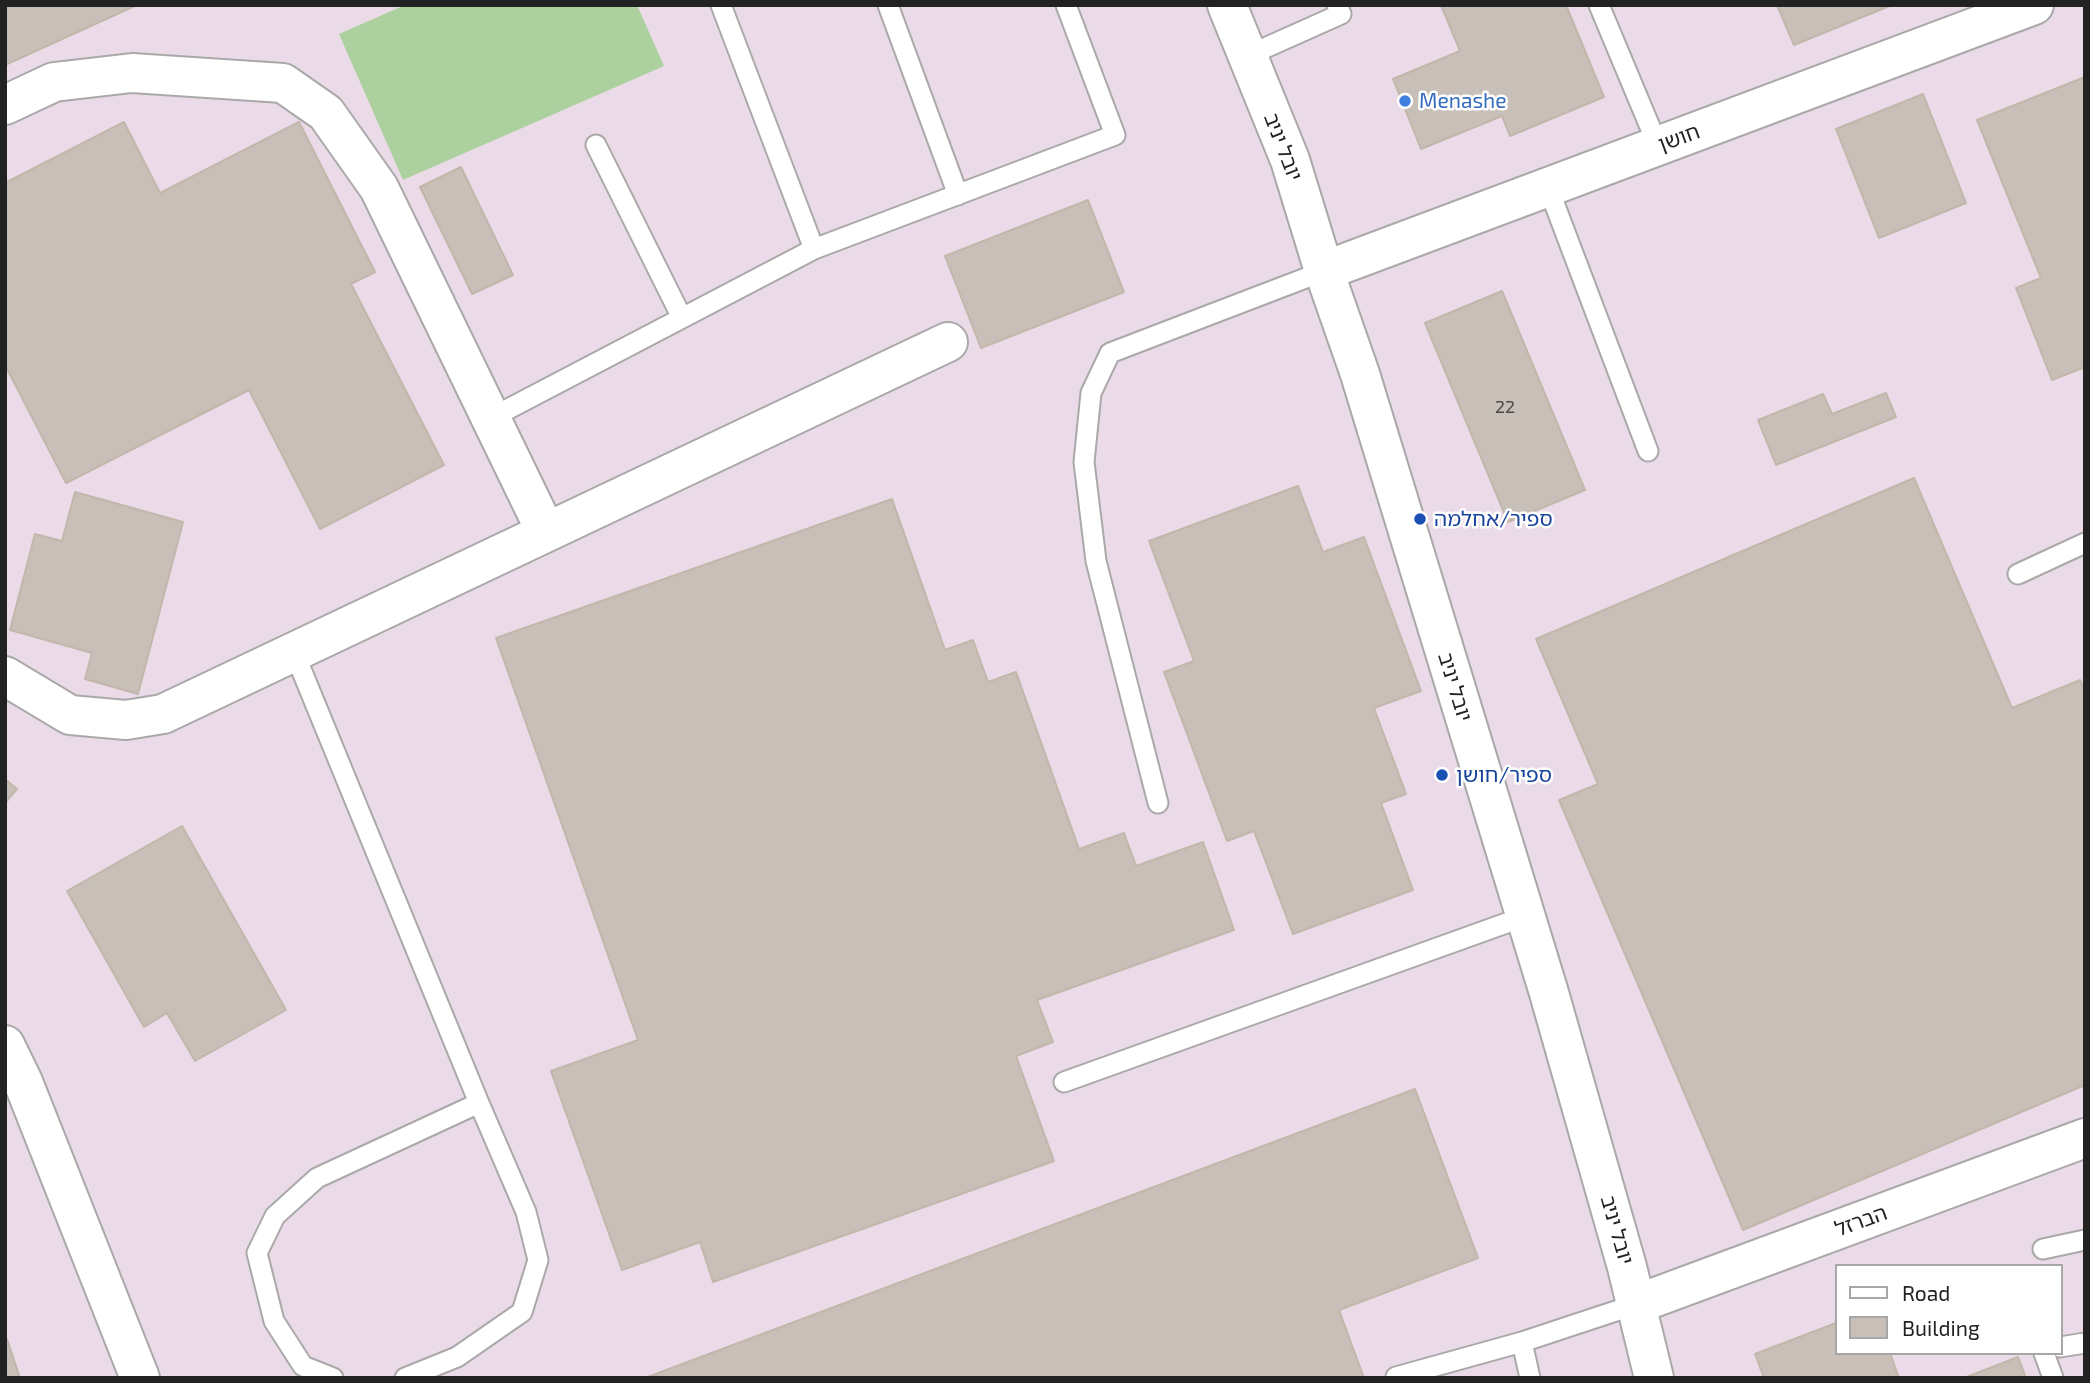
<!DOCTYPE html>
<meta charset="utf-8">
<style>
body{margin:0}
#map{position:relative;width:2090px;height:1383px;overflow:hidden;background:#f2efe9;font-family:"Exo 2",sans-serif}
canvas{display:block}
.frame{position:absolute;inset:0;border:7px solid #222;pointer-events:none}
.legend{position:absolute;left:1835px;top:1264px;width:228px;height:91px;box-sizing:border-box;background:#fff;border:2px solid #a7a7a7;margin:0;padding:9px 12px;list-style:none;font-size:21px;color:#222}
.legend li{display:flex;align-items:center;gap:14px;height:35px}
.legend b{width:35px;border:2px solid #a7a7a7}
</style>
<div id="map">
<canvas width="2090" height="1383"></canvas>
<div class="frame"></div>
<ul class="legend">
<li><b style="height:9px;background:#fff"></b>Road</li>
<li><b style="height:19px;background:#c7bfb8"></b>Building</li>
</ul>
</div>
<script>
const g = document.querySelector('canvas').getContext('2d');
g.lineJoin = 'round';
function fillPath(path, color) { g.fillStyle = color; g.fill(path, 'evenodd'); }
function strokePath(path, color, width, dash) { g.strokeStyle = color; g.lineWidth = width; g.lineCap = dash ? 'butt' : 'round'; g.setLineDash(dash || []); g.stroke(path); }
function drawText(font, color, halo, rows, align = 'center') {
  g.font = font + ' "Exo 2","Noto Sans Hebrew",sans-serif'; g.lineWidth = 5; g.setLineDash([]); g.textBaseline = 'middle'; g.strokeStyle = halo; g.fillStyle = color; for (const [text, x, y, turn = 0] of rows) {
    g.save(); g.translate(x, y); g.rotate((+turn || 0) * Math.PI / 180); g.textAlign = isNaN(turn) ? turn : align; if (halo) g.strokeText(text, 0, 0); g.fillText(text, 0, 0); g.restore();
  }
}
fillPath(new Path2D(`
 M5 5H2085V1378H5ZM1836 1266H2060V1353H1836Z`), '#ebdbe8');
fillPath(new Path2D(`
 M405 5H637L664 66 403 180 339 34Z`), '#add19e');
const building = new Path2D(`
 M5 5H137L5 65Z
 M1441 5H1566L1604 97 1510 136 1502 116 1421 149 1393 79 1460 51Z
 M1777 5H1892L1794 45Z
 M2085 77V367L2052 380 2016 288 2041 278 1977 120Z
 M1923 94 1966 203 1879 238 1836 129Z
 M124 122 160 193 299 122 375 272 351 284 444 465 320 529 249 390 66 483 5 365V183Z
 M461 167 513 275 472 294 420 187Z
 M1088 200 1124 292 981 348 945 256Z
 M1502 291 1585 490 1508 522 1425 323Z
 M1886 393 1896 417 1776 465 1758 420 1823 394 1832 414Z
 M1914 478 2012 708 2080 680 2085 691V1085L1743 1230 1559 800 1598 784 1536 639Z
 M1298 486 1323 552 1364 537 1421 691 1374 708 1406 794 1381 803 1413 890 1293 934 1254 831 1227 841 1164 672 1194 661 1149 541Z
 M75 492 183 522 138 694 85 679 92 653 10 630 35 534 62 541Z
 M892 499 945 650 973 640 988 682 1016 672 1079 849 1124 833 1136 866 1203 842 1234 930 1037 1000 1053 1042 1016 1056 1054 1161 713 1282 700 1242 622 1270 551 1071 638 1040 496 638Z
 M5 779 17 789 5 803Z
 M182 826 286 1010 195 1061 167 1013 144 1027 67 891Z
 M1415 1089 1478 1258 1339 1310 1364 1378H645Z
 M1836 1323V1353H1890L1899 1378H1764L1755 1354Z
 M5 1335 8 1342 20 1378H5Z
 M2018 1357 2026 1378H1964Z`);
fillPath(building, '#c7bfb8');
strokePath(building, '#c4b6ab', 2);
const lane = new Path2D(`
 M721 5 814 249 1115 135 1066 5
 M888 5 958 195
 M1599 5 1658 146
 M1247 56 1341 14 1337 5
 M596 145 682 318
 M1548 187 1648 451
 M491 418 814 249
 M2018 574 2085 543
 M294 652 479 1103 526 1212 538 1260 522 1312 457 1357 405 1378
 M1158 803 1096 561 1084 462 1091 393 1110 353 1324 271
 M1064 1082 1526 916
 M2043 1249 2085 1240
 M2060 1347 2085 1343
 M2044 1353 2053 1378
 M1396 1377 1522 1342
 M333 1378 303 1366 274 1321 257 1253 275 1216 317 1178 479 1103
 M1530 1378 1522 1342 1637 1304`);
const street = new Path2D(`
 M1227 5 1290 160 1324 271 1360 374 1549 993 1627 1267 1654 1378
 M5 105 54 82 132 73 283 83 326 113 379 188 546 532
 M1324 271 2034 5
 M5 676 70 715 126 720 163 714 948 342
 M5 1045 23 1082 140 1378
 M1637 1304 2085 1138`);
strokePath(lane, '#a9a9a9', 23);
strokePath(street, '#a9a9a9', 42);
strokePath(lane, '#fff', 19);
strokePath(street, '#fff', 38);
for (const [x, y, r, color] of [
 [1405,101,7,"#3f7fe0"],
 [1420,519,7,"#1a4fb4"],
 [1442,775,7,"#1a4fb4"]
]) { const dot = new Path2D(); dot.arc(x, y, r, 0, 2 * Math.PI); g.fillStyle = color; g.fill(dot); strokePath(dot, '#fff', 2.5); }
drawText('18px', '#4b4948', null, [
 ["22",1505,407]
]);
drawText('21px', '#366cbe', '#fff', [
 ["Menashe",1419,101]
], 'left');
drawText('21px', '#222', '#fff', [
 ["חושן",1679,138,-20],
 ["יובל יניב",1283,147,69],
 ["יובל יניב",1455,687,73],
 ["הברזל",1861,1221,-20],
 ["יובל יניב",1617,1230,74]
]);
drawText('21px', '#164399', '#fff', [
 ["ספיר/אחלמה",1434,519],
 ["ספיר/חושן",1456,775]
], 'left');
</script>
